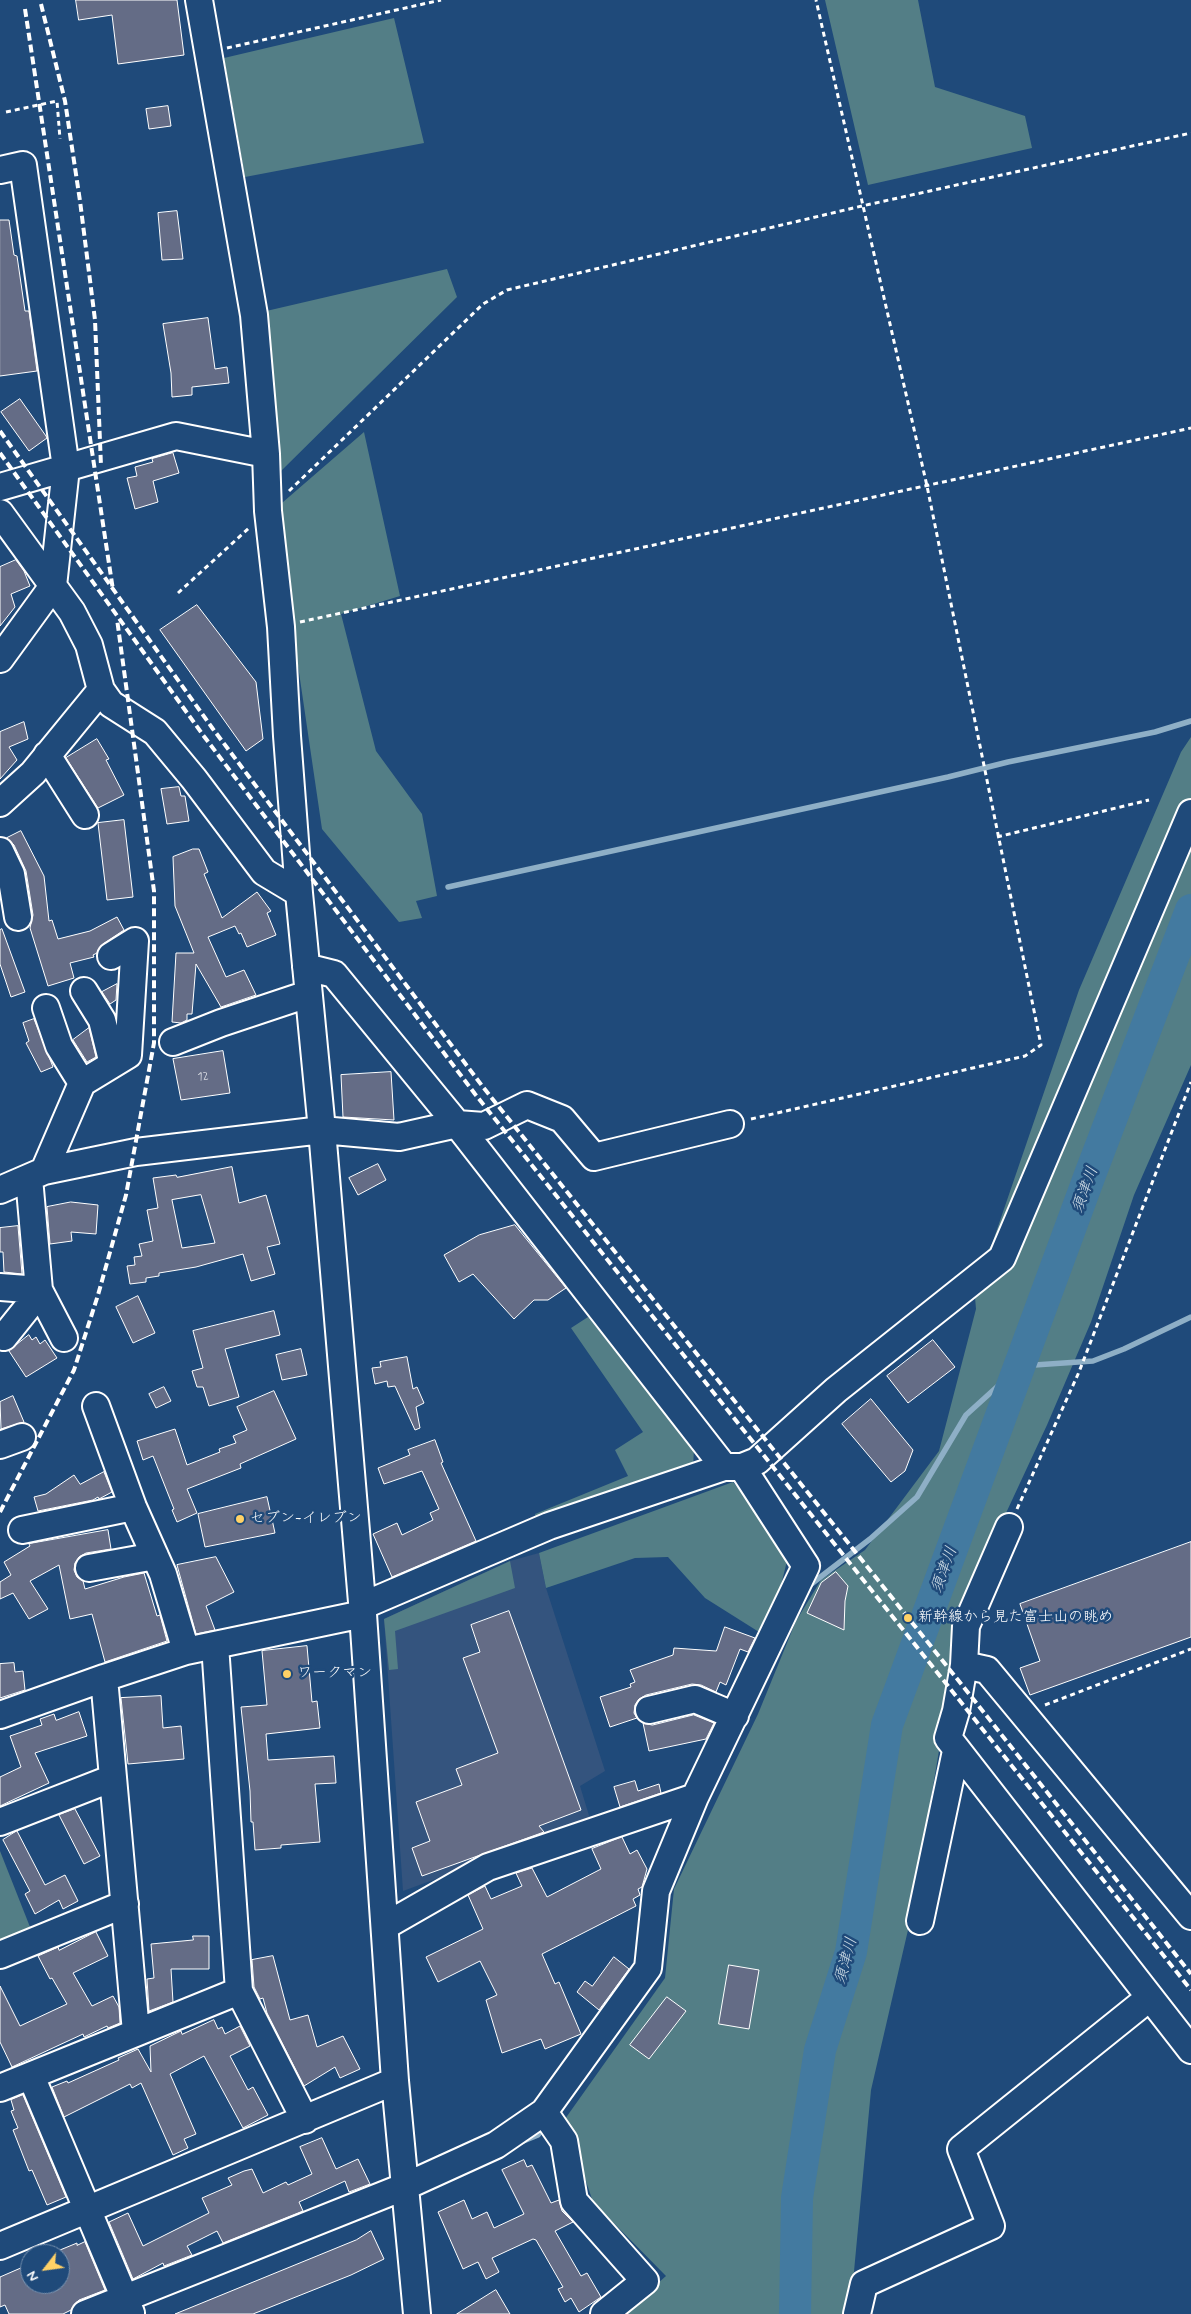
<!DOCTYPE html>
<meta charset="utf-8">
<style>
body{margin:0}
#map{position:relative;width:1191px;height:2314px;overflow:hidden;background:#1f4a7a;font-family:Mynerve,sans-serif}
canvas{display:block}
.north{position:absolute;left:20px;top:2244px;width:50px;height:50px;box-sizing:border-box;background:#1f4a7a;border:1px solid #7992af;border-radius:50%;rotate:240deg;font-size:14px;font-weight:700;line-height:20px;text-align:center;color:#fff}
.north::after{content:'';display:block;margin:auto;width:18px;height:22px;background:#ffd166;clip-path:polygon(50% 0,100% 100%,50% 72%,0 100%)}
</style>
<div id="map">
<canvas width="1191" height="2314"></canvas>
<div class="north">N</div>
</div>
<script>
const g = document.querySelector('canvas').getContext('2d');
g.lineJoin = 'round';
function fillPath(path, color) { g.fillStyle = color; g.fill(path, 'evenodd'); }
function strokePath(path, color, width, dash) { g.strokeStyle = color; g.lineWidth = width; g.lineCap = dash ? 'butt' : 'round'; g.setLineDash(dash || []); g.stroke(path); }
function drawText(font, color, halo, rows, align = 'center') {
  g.font = font + ' Mynerve,"Klee One",sans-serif'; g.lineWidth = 5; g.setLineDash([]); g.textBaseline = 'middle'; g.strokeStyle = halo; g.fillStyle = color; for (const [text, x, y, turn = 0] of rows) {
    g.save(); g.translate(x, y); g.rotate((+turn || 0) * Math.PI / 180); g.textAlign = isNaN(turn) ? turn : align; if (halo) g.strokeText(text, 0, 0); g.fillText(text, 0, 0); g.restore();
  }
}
fillPath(new Path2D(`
 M539 1553 546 1588 605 1771 580 1786 591 1822 403 1891 384 1619 510 1561Z`), '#34547e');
fillPath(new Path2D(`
 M825 0H918L935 87 1025 116 1032 148 868 185Z
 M394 18 424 143 245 177 224 58Z
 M447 269 457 297 280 472 262 312Z
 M364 432 400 596 341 614 376 751 422 814 437 896 416 901 422 918 399 922 322 829 275 509Z
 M1191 737V1065L1134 1195 1091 1322 1047 1425 952 1629 946 1709 911 1917 871 2090 850 2314H623L666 2276 593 2202 565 2119 665 1978 674 1889 758 1714 796 1621 821 1580 865 1550 939 1451 976 1309 973 1274 992 1244 1079 990 1181 752Z
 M588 1317 694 1447 693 1469 537 1522 535 1514 628 1476 615 1450 643 1432 571 1328Z
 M733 1482 789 1553 776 1605 759 1632 705 1598 668 1557 635 1558 546 1588 539 1553Z
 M510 1561 515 1588 395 1631 398 1669 389 1670 384 1619Z
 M0 1851 32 1932 0 1944Z`), '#537e86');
strokePath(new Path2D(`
 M448 887 948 777 1008 762 1155 732 1191 721
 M810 1585 870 1539 917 1497 966 1415 1020 1366 1093 1361 1124 1349 1191 1317
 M521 2142 538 2135 545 2125`), '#8eafc6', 5.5);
strokePath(new Path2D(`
 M795 2314 797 2198 820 2050 851 1952 887 1725 1091 1172 1191 910`), '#437aa0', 32);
const building = new Path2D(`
 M76 0H177L184 55 118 64 112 15 79 20Z
 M168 106 171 126 149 129 146 109Z
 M177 211 183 259 162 260 158 213Z
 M0 220H9L14 255 17 256 25 311H29L37 371 0 376Z
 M208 318 215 369 227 367 229 383 192 387V395L172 397 171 373 163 324Z
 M20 399 46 436 47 438 29 451 1 412Z
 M173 453 179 473 153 481 158 502 135 509 127 478 137 476 135 467 153 462 152 459Z
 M16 560 24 571 30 586 11 594 15 607 0 626V567Z
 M197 605 256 682 263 739 246 751 160 630Z
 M24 722 28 739 9 747 17 760 0 779V732Z
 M97 739 109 759 106 760 124 795 98 808 66 758Z
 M179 787 181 796H185L189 821 167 824 161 789Z
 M124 820 133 897 107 900 98 823Z
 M21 831 44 876 49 921 52 920 58 939 90 931 117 917 124 930 103 944 97 953 93 955 94 957 70 963 74 978 48 986 30 928 33 915 26 871 14 845 7 838Z
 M193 849H199L208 872 204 874 222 918 257 892 271 911 267 913 276 935 247 947 241 933 239 934 235 926 208 937 226 977 244 970 256 995 221 1007 196 964 192 1014H187V1020L181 1023 172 1022 176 953H194L175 906 173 857Z
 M2 929 25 992 11 997 0 964V930Z
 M117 984 116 1000 110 1004 102 992Z
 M34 1019 53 1067 41 1072 26 1043 29 1041 23 1023Z
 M89 1028 96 1057 87 1062 73 1040Z
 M223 1051 230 1093 181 1100 173 1059Z
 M391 1072 394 1120 343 1117 341 1075Z
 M378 1164 386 1180 358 1195 349 1178Z
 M232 1167 239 1203 266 1195 280 1244 267 1247 275 1274 251 1281 243 1254 196 1267 159 1273V1276L146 1278V1282L130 1284 127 1266 135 1265 134 1257 142 1256 139 1244 153 1241 147 1210 158 1208 153 1178 176 1175 177 1177ZM201 1195 215 1243 182 1248 172 1200Z
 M71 1202 98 1205 96 1234 71 1232 72 1241 50 1244 47 1207Z
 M515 1225 566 1288 548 1300H534L514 1319 473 1274 459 1282 444 1255 479 1235Z
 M18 1226 22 1274 4 1272 3 1252H0V1228Z
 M138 1296 155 1333 133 1343 116 1307Z
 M274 1311 280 1335 225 1349 239 1397 209 1406 203 1387H197L192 1371 203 1368 193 1331Z
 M29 1335 32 1340 36 1337 40 1344 45 1340 57 1358 26 1377 9 1351Z
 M933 1340 955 1367 908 1403 887 1376Z
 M301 1349 307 1375 282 1380 276 1355Z
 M407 1357 413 1389 417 1387 424 1403 416 1407 420 1428 415 1430 395 1386 388 1387 387 1381 375 1384 372 1368 381 1367 380 1362Z
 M164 1387 171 1401 156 1408 149 1394Z
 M274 1391 296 1439 240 1464 241 1468 187 1489 197 1513 177 1522 172 1510 174 1509 153 1456 143 1460 137 1441 175 1429 187 1465 220 1452 219 1449 236 1443 233 1436 247 1430 237 1407Z
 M13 1396 24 1422 1 1429 0 1402Z
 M871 1399 913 1450 905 1471 891 1482 842 1424Z
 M435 1440 443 1462 441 1463 476 1541 392 1577 373 1534 397 1523 402 1535 433 1520 430 1513 439 1509 422 1471 384 1484 378 1468 410 1455 408 1450Z
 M104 1472 112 1492 99 1499 98 1497 93 1500 38 1511 34 1497 46 1494 74 1475 80 1484Z
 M267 1497 275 1533 205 1547 198 1514Z
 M108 1530 111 1549 86 1553 79 1557 75 1563 74 1570 77 1577 83 1581 85 1589 124 1577 144 1573 157 1616 160 1615 167 1641 105 1662 92 1614 70 1619 59 1565 30 1581 48 1609 29 1619 13 1593 0 1599V1582L11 1575 4 1562 30 1546 29 1544Z
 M1191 1542V1637L1030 1695 1020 1668 1040 1661 1020 1604Z
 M216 1557 234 1592 206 1606 215 1630 196 1634 177 1565Z
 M836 1572 848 1586 845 1601 844 1630 807 1613 821 1583Z
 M509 1611 581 1810 539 1826 544 1832 422 1876 412 1848 430 1841 416 1802 462 1785 456 1769 498 1753 463 1658 480 1652 471 1625Z
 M725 1627 755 1638 748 1652 740 1649 726 1685 720 1682 716 1692 701 1685 692 1684 646 1695 639 1699 635 1705 634 1713 637 1718 610 1727 600 1697 631 1687 630 1684 635 1682 630 1670 673 1655 674 1648 716 1651Z
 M307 1646 312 1702 317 1701 320 1728 266 1734 268 1760 334 1756 336 1783 315 1784 320 1842 281 1845V1848L255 1850 253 1822H251L250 1791 241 1707 267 1705 262 1651Z
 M14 1663 15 1672 23 1671 25 1690 0 1698V1664Z
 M161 1696 163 1728 181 1726 184 1759 128 1764 121 1698Z
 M79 1712 87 1736 35 1753 49 1783 0 1806V1777L21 1767 10 1736 42 1725 40 1719 54 1714 56 1720Z
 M694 1715 714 1723 706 1739 649 1751 643 1723 652 1725Z
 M635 1781 638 1791 659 1784 661 1793 620 1807 614 1787Z
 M75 1809 100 1856 84 1864 59 1815Z
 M17 1831 45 1885 65 1875 78 1901 63 1909 59 1900 35 1914 25 1894 30 1891 3 1840Z
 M622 1837 630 1854 637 1850 647 1869 642 1887 638 1889 640 1895 633 1899 636 1906 542 1954 555 1984 559 1982 581 2034 545 2049 541 2039 502 2053 486 2000 497 1995 480 1961 438 1982 426 1957 483 1929 468 1895 485 1886 491 1899 522 1886 516 1873 532 1868 547 1897 601 1869 592 1849Z
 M96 1932 108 1956 73 1973 92 2006 113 1996 119 2007 120 2023 108 2028 107 2026 84 2037 83 2034 12 2067 0 2042V1986L20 2026 67 2004 52 1978 50 1979 38 1956 58 1947 59 1950Z
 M193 1936H209V1969H171L173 2002 149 2011 147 1979 154 1978 151 1944 193 1940Z
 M273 1956 290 2020 308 2015 317 2047 343 2036 360 2069 340 2078 335 2067 304 2086 267 2013 263 1998 260 1999 254 1987 252 1960Z
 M614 1957 629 1969 599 2010 577 1992 585 1981 592 1986Z
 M729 1965 759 1970 749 2029 719 2024Z
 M667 1997 686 2011 649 2059 630 2045Z
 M214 2020 218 2029 222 2027 225 2034 240 2026 250 2046 230 2056 248 2090 253 2087 268 2115 243 2128 204 2056 170 2074 196 2134 184 2139 188 2148 173 2155 141 2083 132 2088 130 2084 64 2117 52 2087 67 2081 68 2083 119 2060 118 2058 138 2049 151 2072 150 2046 181 2031 182 2034Z
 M23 2095 66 2197 47 2205 32 2170 29 2171 13 2130 18 2128 11 2111 14 2110 11 2100Z
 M322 2138 336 2169 358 2159 370 2184 349 2192 345 2181 299 2202 303 2211 223 2243 217 2231 187 2246 192 2255 164 2266 163 2263 133 2279 109 2222 128 2213 143 2246 209 2213 202 2198 232 2185 228 2178 244 2171 252 2169 263 2193 286 2182 288 2185 312 2174 300 2147Z
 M524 2160 527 2167 532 2165 551 2203 559 2200 562 2211 573 2222 555 2231 581 2276 587 2273 601 2297 579 2312 571 2298 565 2302 558 2289 563 2287 536 2240 533 2239 492 2258 499 2272 486 2279 478 2262 463 2269 438 2212 464 2200 472 2219 487 2212 494 2228 524 2214 502 2170Z
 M371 2231 384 2259 351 2275 253 2314H175L356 2240Z
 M85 2242 105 2290 79 2300 71 2310 63 2314H9L5 2305 0 2307V2277L30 2264V2284H60V2250L77 2243V2245Z
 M496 2290 510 2314H457Z`);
fillPath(building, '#646c86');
strokePath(building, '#fff', 1);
const minor = new Path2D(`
 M199 0 254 315 266 454 268 511 281 627 287 736 299 893 322 1130 363 1614 395 2081 417 2314
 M0 170 23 165 66 468 53 586 0 659
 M0 487 176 436 266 454
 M0 513 72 612 89 645 101 690 111 704 155 732 194 779 264 872 299 893
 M47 755 85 815
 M0 803 33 773 101 690
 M0 851 11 874 18 917
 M306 967 334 974 457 1124 724 1467
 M84 991 102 1020 113 1064
 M46 1008 59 1046 82 1083
 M173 1042 221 1023 308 994
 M44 1171 82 1083 128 1055 135 941 111 956
 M29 1178 39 1290 64 1338
 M0 1190 44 1171 136 1152 322 1130 399 1137 457 1124 484 1126 527 1105 562 1119 594 1157 730 1124
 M0 1287 39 1290
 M4 1337 40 1292
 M96 1406 133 1507 163 1574 186 1651
 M0 1445 22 1437
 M1009 1527 966 1626 964 1665 987 1670 1191 1916
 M22 1530 133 1507
 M89 1568 155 1556
 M362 1606 549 1526 724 1467H742L757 1461 836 1390 1002 1258 1191 813
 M215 1645 239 1991 305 2120
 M964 1665 956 1711 948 1738 1191 2050
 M104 1678 136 2032
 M649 1710 695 1699 735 1716
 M0 1715 104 1678 186 1651 363 1614
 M0 1822 113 1778
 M920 1921 956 1751
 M385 1926 488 1867 695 1797
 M0 1955 125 1904
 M31 2076 131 2313
 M0 2088 239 1991
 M544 2112 564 2141 574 2201 645 2281 604 2314
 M0 2246 395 2081
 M85 2314 406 2186 496 2145 544 2112 648 1968 656 1891 695 1797 806 1566 742 1467
 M857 2314 864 2284 991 2226 961 2149 1149 1998`);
strokePath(minor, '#fff', 30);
strokePath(new Path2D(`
 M227 48 441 0
 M6 112 57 101 60 139
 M289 491 483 304 507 290 862 206 1191 133
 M178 593 249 528
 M300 622 1191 428
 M997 837 1149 800
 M751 1119 1025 1056 1041 1045 927 486 816 0
 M1017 1509 1079 1372 1191 1082
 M1045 1705 1191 1649`), '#fff', 3, [5, 4]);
strokePath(minor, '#1f4a7a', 26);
strokePath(new Path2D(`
 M41 4 65 101 80 201 95 320 101 466
 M25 9 113 590
 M0 431 213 729 483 1087 974 1700 1191 1974
 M0 453 203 735 475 1094 1191 1990
 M0 1512 74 1370 98 1295 126 1195 154 1043V891L117 619`), '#fff', 4, [8, 4]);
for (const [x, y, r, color] of [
 [240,1519,5,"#ffd166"],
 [908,1618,5,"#ffd166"],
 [287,1674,5,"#ffd166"]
]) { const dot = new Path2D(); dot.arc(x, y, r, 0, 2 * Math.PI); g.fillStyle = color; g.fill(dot); strokePath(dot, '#1f4a7a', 2); }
drawText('12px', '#d8dae1', null, [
 ["12",203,1077]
]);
drawText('15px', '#fff', '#1f4a7a', [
 ["セブン-イレブン",250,1519],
 ["新幹線から見た富士山の眺め",918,1618],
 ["ワークマン",297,1674]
], 'left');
drawText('italic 16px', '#d0dee7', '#1f4a7a', [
 ["須津川",1086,1190,-70],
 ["須津川",945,1570,-70],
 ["須津川",847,1961,-75]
]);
</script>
